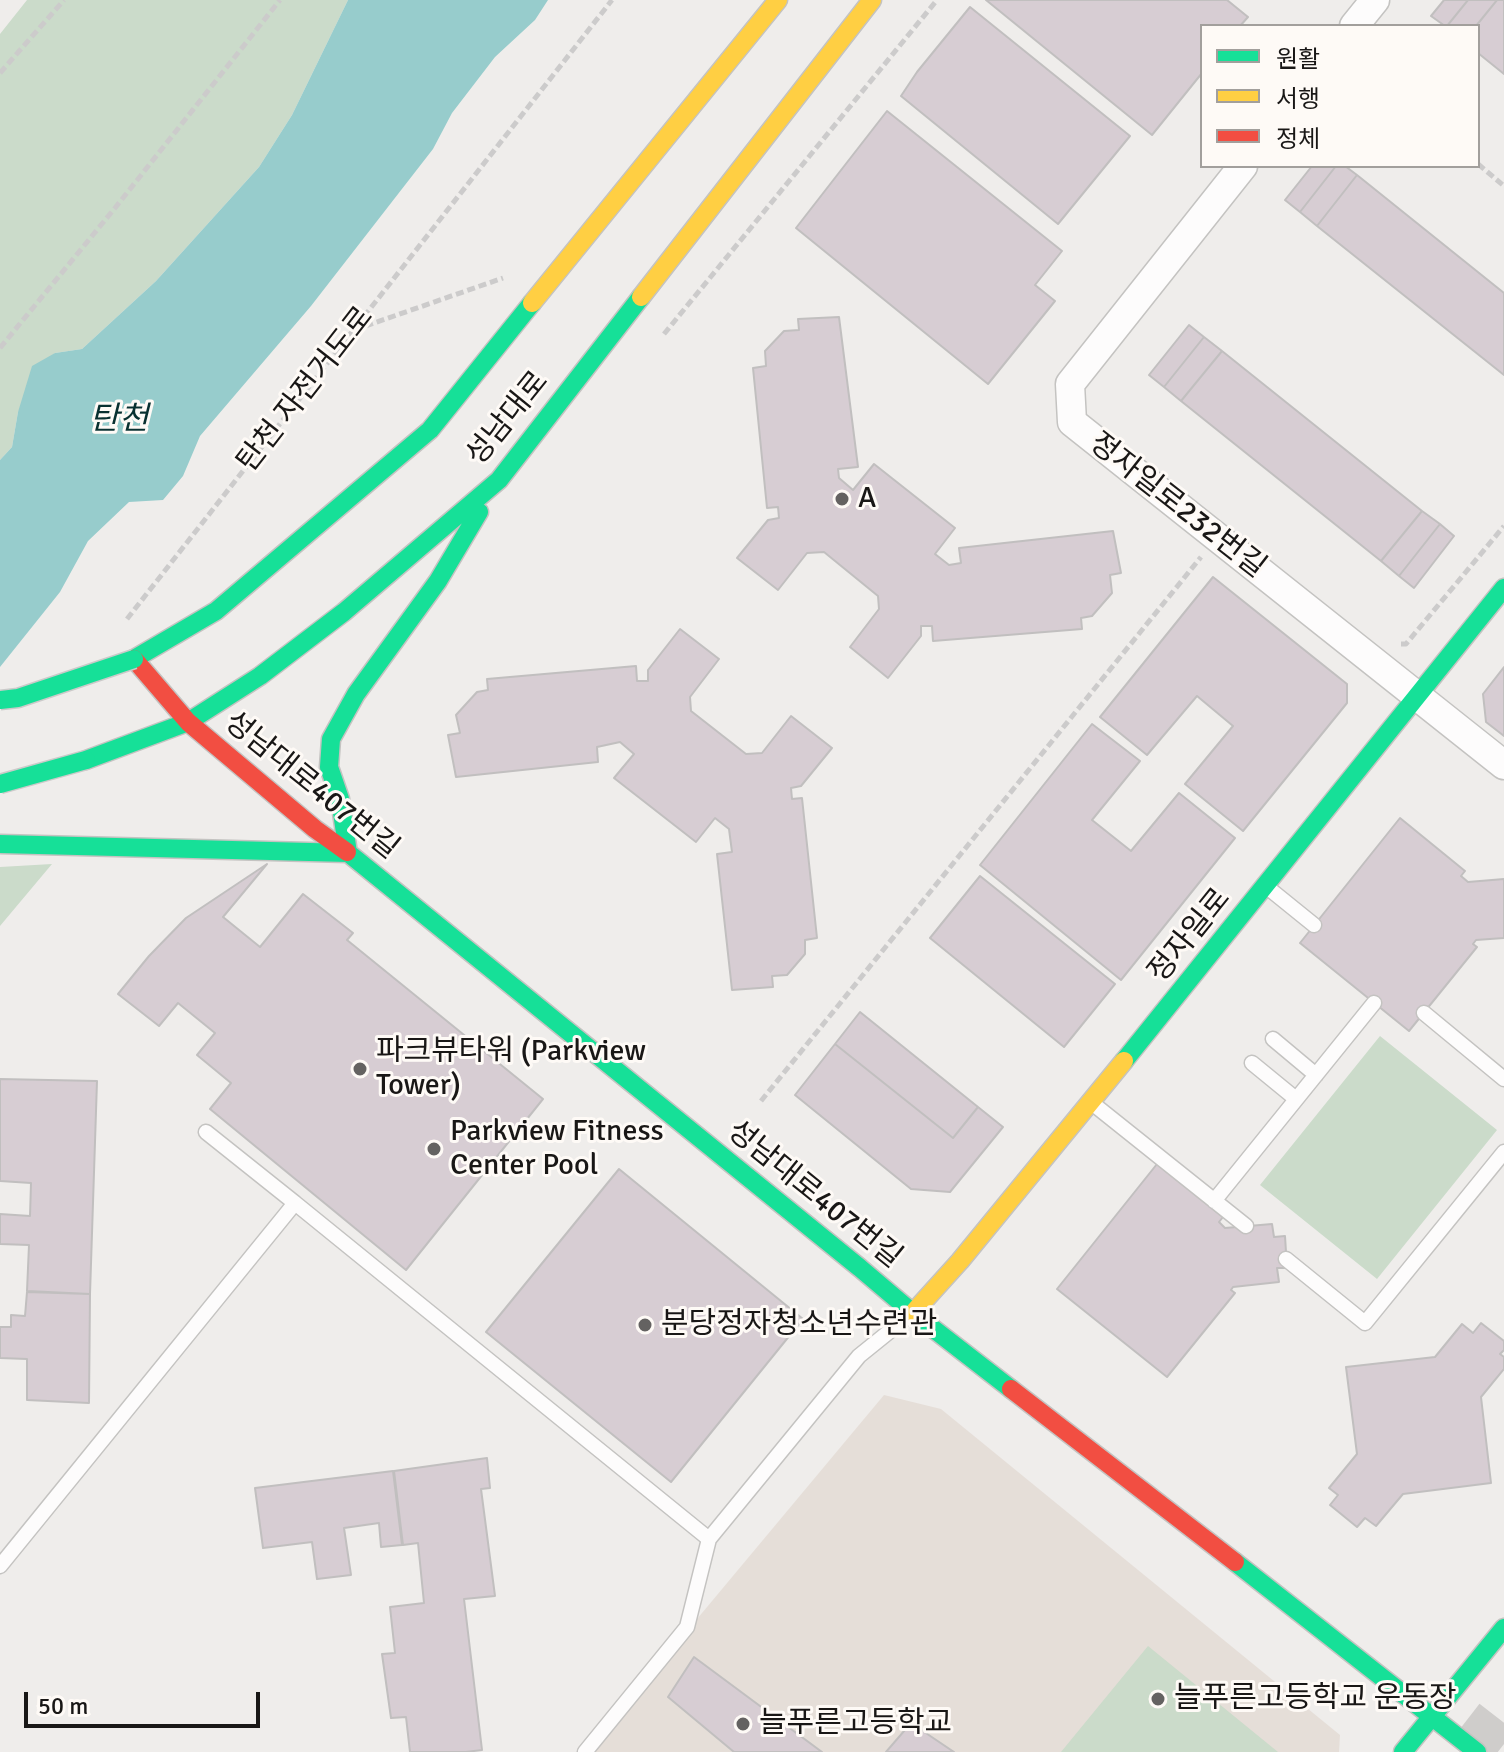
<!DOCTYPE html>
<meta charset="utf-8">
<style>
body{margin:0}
#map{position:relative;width:1504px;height:1752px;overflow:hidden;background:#efedeb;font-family:Signika,"Noto Sans KR",sans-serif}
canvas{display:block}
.legend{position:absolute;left:1200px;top:24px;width:280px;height:144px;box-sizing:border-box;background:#fefaf6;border:2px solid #a29f9c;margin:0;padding:10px 14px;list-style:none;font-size:24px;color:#191716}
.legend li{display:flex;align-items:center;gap:16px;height:40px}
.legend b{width:40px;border:2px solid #a29f9c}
.scale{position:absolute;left:24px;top:1692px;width:236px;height:36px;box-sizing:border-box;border:4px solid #191716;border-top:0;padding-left:10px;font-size:24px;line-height:28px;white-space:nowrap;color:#191716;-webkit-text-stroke:6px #fefaf6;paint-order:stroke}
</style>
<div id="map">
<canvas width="1504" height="1752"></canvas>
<ul class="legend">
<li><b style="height:10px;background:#16e098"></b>원활</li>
<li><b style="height:10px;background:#ffcf43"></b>서행</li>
<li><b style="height:10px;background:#f24e42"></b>정체</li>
</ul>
<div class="scale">50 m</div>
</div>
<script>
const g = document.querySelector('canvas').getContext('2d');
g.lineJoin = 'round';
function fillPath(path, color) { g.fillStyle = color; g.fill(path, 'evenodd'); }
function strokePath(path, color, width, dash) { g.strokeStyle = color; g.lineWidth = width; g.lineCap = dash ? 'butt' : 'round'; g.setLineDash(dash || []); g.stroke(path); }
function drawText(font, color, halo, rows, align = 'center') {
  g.font = font + ' Signika,"Noto Sans KR",sans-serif'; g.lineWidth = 6; g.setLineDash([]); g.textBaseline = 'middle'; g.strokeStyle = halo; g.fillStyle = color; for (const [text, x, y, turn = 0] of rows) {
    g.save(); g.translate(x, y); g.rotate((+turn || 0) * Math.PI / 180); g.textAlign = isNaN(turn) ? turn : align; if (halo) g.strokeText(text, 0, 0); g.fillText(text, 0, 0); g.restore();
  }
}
fillPath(new Path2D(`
 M884 1395 941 1409 1340 1735 1339 1752H586Z`), '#e5ded8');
fillPath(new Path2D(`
 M27 0H348L292 115 259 167 156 281 82 349 55 353 18 412 12 447 0 460V34Z
 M52 864 0 926V867Z
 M1380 1036 1497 1130 1377 1279 1260 1185Z
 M1148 1646 1278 1752H1061Z`), '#cbdbca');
fillPath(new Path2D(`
 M348 0H548L535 20 495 57 452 113 433 149 311 306 200 436 183 476 163 500 129 502 88 541 60 592 0 667V460L12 447 18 412 32 366 55 353 82 349 156 281 259 167 292 115Z`), '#97cccc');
const building = new Path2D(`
 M986 0H1227L1248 17 1240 26H1202V73L1152 135Z
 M1444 0H1468L1447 26H1445L1431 16Z
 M1468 0H1497L1476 26H1447Z
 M1497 0H1504V74L1478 53V26H1476Z
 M970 7 1130 136 1058 224 901 96 917 72Z
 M887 111 1062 251 1035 285 1055 301 988 384 796 228Z
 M1312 166H1336L1300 212 1285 200Z
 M1336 166H1345L1357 175 1317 226 1300 212Z
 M1357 175 1504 293V375L1317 226Z
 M839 317 858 467 838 469 839 478 853 490 874 464 955 528 935 554 949 565 961 563 959 548 1113 531 1121 573 1110 575 1112 593 1092 616 1081 618 1082 629 933 641 932 626H921V636L888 678 850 647 879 609 878 596 824 552 807 553 778 590 737 558 768 520 779 518 778 507 767 508 753 368 766 366 765 351 784 331 799 330 798 319Z
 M1189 325 1204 337 1164 387 1149 375Z
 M1204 337 1222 351 1181 401 1164 387Z
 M1222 351 1422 511 1381 561 1181 401Z
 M1422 511 1440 524 1399 576 1381 561Z
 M1440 524 1454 536 1414 588 1399 576Z
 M1213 577 1347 684V703L1243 831 1185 784 1233 726 1197 696 1147 755 1100 717Z
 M680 629 719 659 690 697 691 711 746 754 762 753 791 716 832 748 801 786 791 788 792 799 802 798 817 938 805 940V954L787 975 772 976 773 987 732 990 717 854 732 852 729 829 715 818 696 842 614 778 634 754 620 742 597 747 598 762 456 777 448 735 460 733 456 715 477 692 488 690 487 679 636 666 637 681H648V670Z
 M1504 667V736L1486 722 1483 694Z
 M1092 724 1140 761 1092 820 1131 851 1179 793 1235 838 1121 980 980 865Z
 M1400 818 1465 871 1461 876 1468 882 1504 879V938L1476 940 1473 944 1477 947 1409 1031 1300 943Z
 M267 864 223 917 260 947 303 894 353 933 347 940 543 1099 406 1270 210 1109 231 1083 197 1055 215 1033 178 1003 159 1026 118 994 149 956 186 918Z
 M980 876 1115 984 1064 1047 930 938Z
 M860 1012 978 1107 953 1138 835 1044Z
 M835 1044 953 1138 978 1107 1003 1127 950 1192 911 1189 795 1095Z
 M0 1079 97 1081 90 1294 27 1291 29 1245 0 1244V1214L30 1216 31 1183 0 1181Z
 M1157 1164 1223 1217 1219 1222 1225 1228 1272 1224 1274 1237 1285 1236 1287 1268H1277L1279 1282 1233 1287 1231 1290 1235 1293 1167 1377 1057 1289Z
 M619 1169 803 1319 671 1482 486 1332Z
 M27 1292 90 1294 89 1403 27 1400V1359L0 1358V1327H11V1315L25 1316Z
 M1481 1323 1504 1341V1350L1500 1354 1504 1357V1369L1481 1397 1491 1483 1403 1494 1376 1526 1365 1518 1357 1527 1330 1505 1338 1495 1329 1488 1357 1454 1346 1367 1435 1357 1462 1324 1473 1333Z
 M487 1458 490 1488 481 1489 495 1596 464 1599 482 1750 466 1752H410L406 1717 391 1718 382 1654 395 1653 390 1607 424 1603 418 1543 403 1545 394 1471Z
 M393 1471 402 1545 381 1547 379 1523 344 1528 351 1575 317 1579 312 1542 263 1548 255 1488Z
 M694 1657 822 1752H734L668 1697Z
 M911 1723 954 1752H886Z`);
fillPath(building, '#d7cdd3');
strokePath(building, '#c1bfbf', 2);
strokePath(new Path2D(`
 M1470 1752 1504 1708`), '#cfcdcb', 44, [44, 22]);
const lane = new Path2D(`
 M1267 887 1314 925
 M1424 1013 1504 1079
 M1273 1039 1316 1075
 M1252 1063 1296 1099
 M1092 1103 1246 1226
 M206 1132 295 1203
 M1214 1201 1374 1003
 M1286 1259 1365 1323 1504 1152
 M0 1566 295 1203 709 1539 859 1356 911 1314
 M585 1752 687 1627 709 1539`);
const street = new Path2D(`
 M1354 26 1375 0
 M1243 166 1070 384 1072 422 1504 765`);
const fast = new Path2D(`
 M134 659 216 611 430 430 532 303
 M86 760 188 722 260 676 344 612 499 480 641 297
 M0 844 348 853 340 799 329 767 331 739 356 694 438 581 479 512
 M347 852 860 1268 913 1313 1011 1389
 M1124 1061 1504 588
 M1235 1562 1477 1752
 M1403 1752 1504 1628`);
const slow = new Path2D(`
 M641 297 872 0
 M532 303 778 0
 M913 1313 960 1261 1124 1061`);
const jam = new Path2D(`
 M134 659 188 722 315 829 347 852
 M1011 1389 1235 1562`);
strokePath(lane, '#c4c3c1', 17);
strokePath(street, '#c4c3c1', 31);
strokePath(fast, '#c4c3c1', 21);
strokePath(slow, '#c4c3c1', 21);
strokePath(jam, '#c4c3c1', 21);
strokePath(new Path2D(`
 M0 73 64 0
 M1478 164 1504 186
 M354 330 503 278
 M664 334 937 0
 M0 348 115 208 280 0
 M127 619 612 0
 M1401 644H1406L1504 526
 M761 1101 1201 557`), '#cccbcb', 5, [8, 4]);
strokePath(lane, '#fdfcfc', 14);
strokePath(street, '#fdfcfc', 28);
strokePath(fast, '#16e098', 18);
strokePath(slow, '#ffcf43', 18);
strokePath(jam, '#f24e42', 18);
const fastBridge = new Path2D(`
 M0 700 18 698 134 659
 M0 784 86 760`);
strokePath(fastBridge, '#cbcac9', 21, []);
strokePath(fastBridge, '#16e098', 18);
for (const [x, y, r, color] of [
 [842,499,8,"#646261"],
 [360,1069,8,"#646261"],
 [434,1149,8,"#646261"],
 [645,1325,8,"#646261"],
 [1158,1699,8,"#646261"],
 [743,1724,8,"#646261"]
]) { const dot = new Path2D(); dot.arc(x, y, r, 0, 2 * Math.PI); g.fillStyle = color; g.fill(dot); strokePath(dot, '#fefaf6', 3); }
drawText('30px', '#191716', '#fefaf6', [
 ["탄천 자전거도로",306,390,-52],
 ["성남대로",508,419,-51],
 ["정자일로232번길",1177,506,38],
 ["성남대로407번길",311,786,39],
 ["정자일로",1190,936,-51],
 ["성남대로407번길",814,1195,39]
]);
drawText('30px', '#191716', '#fefaf6', [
 ["A",858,499],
 ["파크뷰타워 (Parkview",376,1052],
 ["Tower)",376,1086],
 ["Parkview Fitness",450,1132],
 ["Center Pool",450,1166],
 ["분당정자청소년수련관",661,1325],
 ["늘푸른고등학교 운동장",1174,1699],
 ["늘푸른고등학교",759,1724]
], 'left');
drawText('italic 32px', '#083030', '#fefaf6', [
 ["탄천",119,421]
]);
</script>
